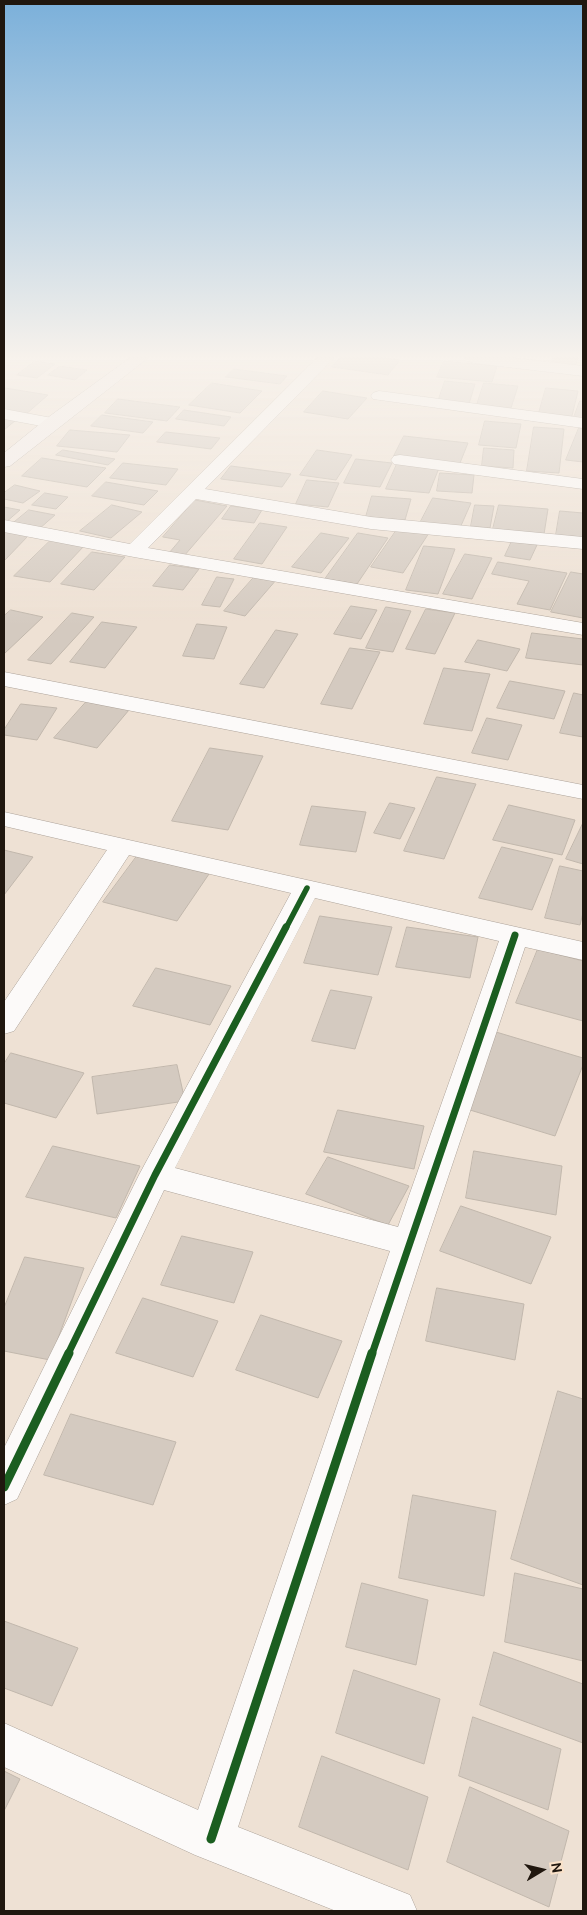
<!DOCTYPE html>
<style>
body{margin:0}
#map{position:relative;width:587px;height:1915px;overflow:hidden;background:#eee1d4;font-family:Ubuntu,sans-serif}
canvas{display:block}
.frame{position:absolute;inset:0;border:5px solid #20170f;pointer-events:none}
.north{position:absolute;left:517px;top:1845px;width:50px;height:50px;-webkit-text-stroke:4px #f9e1c9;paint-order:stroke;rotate:81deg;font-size:14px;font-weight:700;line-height:20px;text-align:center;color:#20170f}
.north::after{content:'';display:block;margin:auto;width:18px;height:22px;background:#20170f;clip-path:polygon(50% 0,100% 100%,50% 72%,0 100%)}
</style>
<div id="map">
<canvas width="587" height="1915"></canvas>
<div class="frame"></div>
<div class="north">N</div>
</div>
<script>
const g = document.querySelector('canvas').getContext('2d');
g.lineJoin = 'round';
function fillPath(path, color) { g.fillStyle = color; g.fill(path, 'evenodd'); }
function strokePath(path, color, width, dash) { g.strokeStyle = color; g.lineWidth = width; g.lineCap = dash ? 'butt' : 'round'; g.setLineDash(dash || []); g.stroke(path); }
const building = new Path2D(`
 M340 358H384L400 360 388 375 332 367Z
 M554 358H578L575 367 552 364Z
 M35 361 55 364 37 378 17 375Z
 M444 361 497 366 492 382 437 377Z
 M60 366 87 370 75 380 48 375Z
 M234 369 287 376 280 384 226 377Z
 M445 381 475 384 469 404 438 402Z
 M212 383 262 391 240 413 189 405Z
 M484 383 518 386 511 408 477 405Z
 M5 388 48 395 25 415 4 411Z
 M546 388 578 391 572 416 539 413Z
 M323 391 367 398 348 419 304 412Z
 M118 399 180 407 167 421 105 413Z
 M580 401H583V421L573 420Z
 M184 410 231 417 224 426 176 419Z
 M102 415 153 422 143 433 91 426Z
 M4 418 16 420 4 430Z
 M485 421 521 424 516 448 479 445Z
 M534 427 564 429 559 473 527 471Z
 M579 428H583V462L566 460Z
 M70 430 130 435 117 452 57 446Z
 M166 432 220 438 211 449 157 442Z
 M404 436 468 443 460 463 394 456Z
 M484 448 514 450 513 468 482 466Z
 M63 450 115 459 108 465 56 455Z
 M317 450 352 455 336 480 300 475Z
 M42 458 106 468 87 487 22 476Z
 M356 459 392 463 380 487 344 483Z
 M123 463 178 469 166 485 110 478Z
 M397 464 439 468 429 493 386 489Z
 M231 466 291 474 282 487 221 479Z
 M440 473 474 475 472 493 437 491Z
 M307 480 339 483 328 507 296 504Z
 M106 482 158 491 144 505 92 496Z
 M15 485 40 491 23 503 4 499V493Z
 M45 493 68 497 56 509 32 505Z
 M372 496 411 499 405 520 366 517Z
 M433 498 471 503 460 528 420 523Z
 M195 500 227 506 184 556 169 553 180 540 163 537Z
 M112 505 142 512 111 538 80 531Z
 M475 505 494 506 490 528 471 526Z
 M499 505 548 509 544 534 493 529Z
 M231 506 262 510 254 523 222 519Z
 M4 507 20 510 5 523H4Z
 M29 510 55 515 39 529 12 524Z
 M560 511 583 513V537L556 535Z
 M260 523 287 527 262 564 234 559Z
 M398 528 429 533 403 573 371 567Z
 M4 531 29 535 4 561Z
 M321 533 349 538 321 573 292 567Z
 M358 533 388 538 357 584 325 579Z
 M51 540 85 545 50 582 14 576Z
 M512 541 537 545 530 560 505 556Z
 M424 546 455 549 438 594 406 590Z
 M92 552 125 557 94 590 61 584Z
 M465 554 492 558 472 599 443 594Z
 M498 562 567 573 550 610 517 604 529 581 492 574Z
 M170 565 199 569 183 590 153 586Z
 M571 572 583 574V618L551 612Z
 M256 575 277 579 245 616 224 611Z
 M217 577 234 579 220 607 202 605Z
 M351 606 377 610 361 639 334 634Z
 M386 607 411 611 393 652 366 648Z
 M426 609 455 613 435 654 406 649Z
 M11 610 43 617 4 654V616Z
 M72 613 94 617 51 664 28 660Z
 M102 622 137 627 105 668 70 662Z
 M197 624 227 627 214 659 183 656Z
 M276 630 298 634 264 688 240 684Z
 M532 633 583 639V665L526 658Z
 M478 640 520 649 507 671 465 662Z
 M350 648 380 652 352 709 321 704Z
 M444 668 490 674 472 731 424 724Z
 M510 681 565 691 554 719 497 708Z
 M574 693 583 695V737L560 733Z
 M87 701 129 710 97 748 54 738Z
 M21 704 57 708 37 740 4 735V730Z
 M487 718 522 725 508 760 472 753Z
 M210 748 263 756 228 830 172 821Z
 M437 777 476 784 444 859 404 851Z
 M390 803 415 808 400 839 374 833Z
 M509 805 575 820 562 855 493 840Z
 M312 806 366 812 356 852 300 845Z
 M583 823V864L566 859Z
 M502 847 553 859 532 910 479 898Z
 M4 850 33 857 4 895Z
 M137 856 209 874 177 921 103 902Z
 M560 866 583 871V913L580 925 545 918Z
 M320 916 392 927 378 975 304 963Z
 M407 927 478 937 470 978 396 967Z
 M538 949 583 961V1021L516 1003Z
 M156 968 231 986 210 1025 133 1006Z
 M331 990 372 997 355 1049 312 1041Z
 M496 1032 583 1058V1065L555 1136 470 1110Z
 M11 1053 84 1073 56 1118 4 1103V1064Z
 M177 1065 185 1101 97 1114 92 1077Z
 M338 1110 424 1126 414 1169 324 1152Z
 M53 1146 140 1166 116 1218 26 1197Z
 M474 1151 562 1166 556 1215 466 1198Z
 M328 1157 409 1186 388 1225 306 1194Z
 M461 1206 551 1237 531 1284 440 1251Z
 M182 1236 253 1252 234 1303 161 1285Z
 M25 1257 84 1268 50 1360 4 1351V1308Z
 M437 1288 524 1304 515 1360 426 1341Z
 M143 1298 218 1321 193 1377 116 1353Z
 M261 1315 342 1341 318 1398 236 1370Z
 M558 1391 583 1399V1585L511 1559Z
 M71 1414 176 1442 153 1505 44 1475Z
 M413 1495 496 1511 484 1596 399 1578Z
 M515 1573 583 1589V1661L505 1642Z
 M362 1583 428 1600 416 1665 346 1647Z
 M4 1621 78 1648 52 1706 4 1688Z
 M494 1652 583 1684V1743L480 1705Z
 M354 1670 440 1699 424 1764 336 1733Z
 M473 1717 561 1749 548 1810 459 1776Z
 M322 1756 428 1797 408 1870 299 1827Z
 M4 1771 20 1779 4 1811Z
 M470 1787 569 1831 549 1907 447 1862Z`);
fillPath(building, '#d4cac0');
strokePath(building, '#c1b7ac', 1);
const street = new Path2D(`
 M317 358H334L205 489 371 517 583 537V549L371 529 196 499 148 548 583 623V635L134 557 4 532V520L130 544Z
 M465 358H514L583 366V376L473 363 468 361Z
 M379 391 583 418V428L373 399 371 396 373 393Z
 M4 409 52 418 58 419 60 423 58 427 52 428 4 419Z
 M400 455 583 479V489L394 464 391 460 394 456Z
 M4 672 583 785V799L4 686Z
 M4 812 583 942V960L525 947 426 1243 238 1827 410 1895 417 1911H336L195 1855 4 1767V1723L198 1810 390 1251 164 1190 17 1499 4 1505V1448L139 1175 291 893 129 855 14 1031 4 1034V1002L107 850 4 826ZM315 898 499 941 398 1227 175 1168Z`);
const secondary = new Path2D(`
 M130 358H148L10 466 4 467V453L46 419Z`);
strokePath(street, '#aca299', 1);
strokePath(secondary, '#aca299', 1);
fillPath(street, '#fcfaf9');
fillPath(secondary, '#f5efee');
strokePath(new Path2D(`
 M286 928 307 888`), '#1b5e20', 5.5);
strokePath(new Path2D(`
 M68 1354 155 1175 286 927
 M372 1354 515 935`), '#1b5e20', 7);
strokePath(new Path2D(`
 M4 1487 69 1353
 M211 1839 372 1353`), '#1b5e20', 9);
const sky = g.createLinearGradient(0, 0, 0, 626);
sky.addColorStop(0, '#7bb0da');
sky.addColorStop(0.57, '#f7f2ec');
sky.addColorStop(1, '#f7f2ec00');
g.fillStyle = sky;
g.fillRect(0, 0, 587, 626);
</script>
